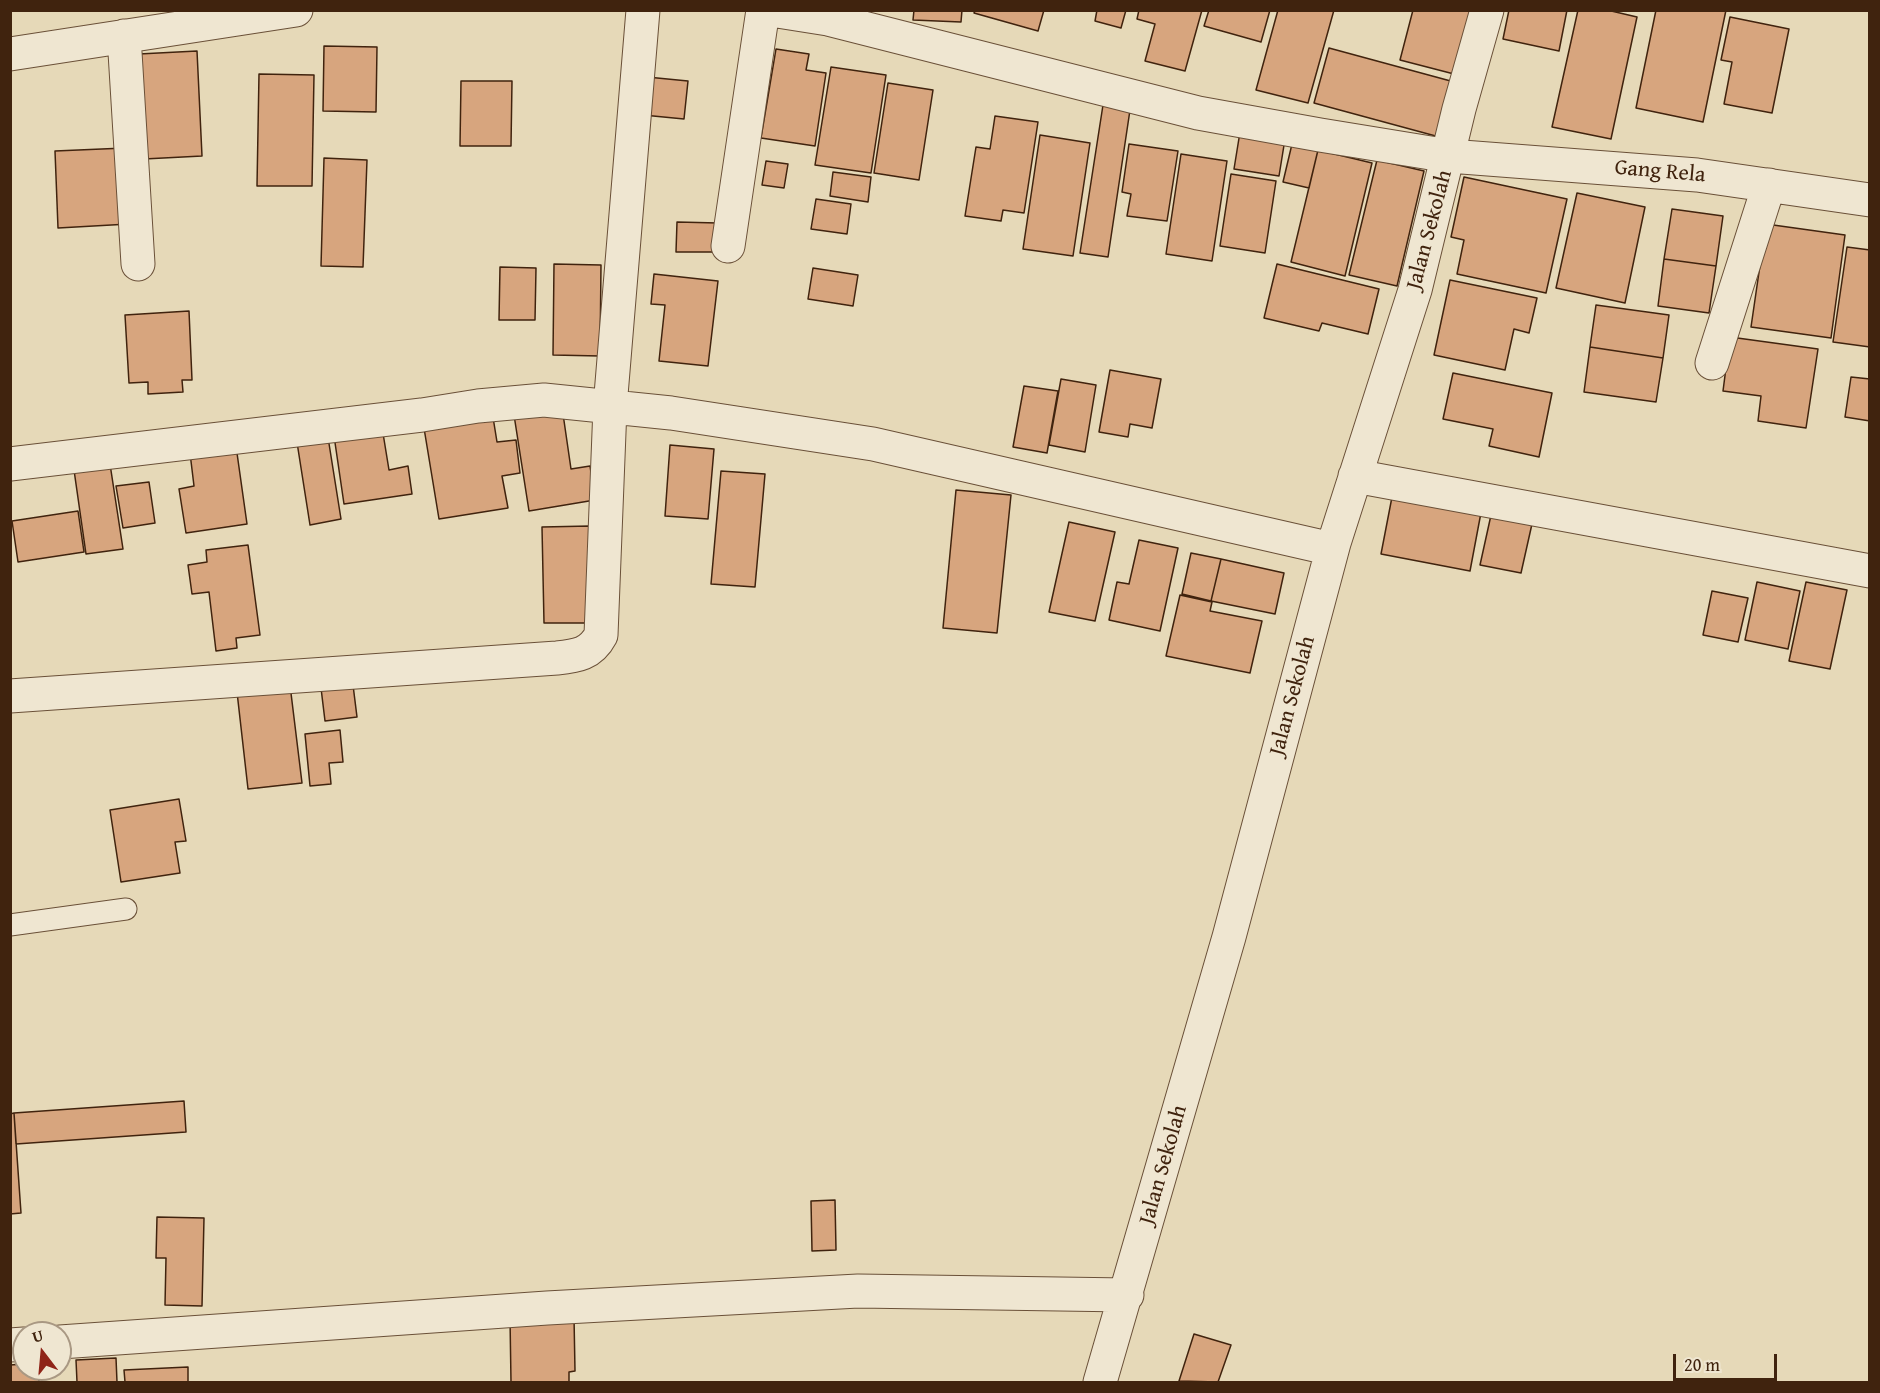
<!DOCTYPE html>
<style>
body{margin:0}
#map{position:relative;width:1880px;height:1393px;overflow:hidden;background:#e6d9b8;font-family:"Gentium Book Plus",serif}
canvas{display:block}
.frame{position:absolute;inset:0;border:12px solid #40230e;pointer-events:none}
.north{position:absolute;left:12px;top:1321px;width:60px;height:60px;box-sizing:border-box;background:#efe6d1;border:2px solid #a99883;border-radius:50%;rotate:344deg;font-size:16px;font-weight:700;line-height:24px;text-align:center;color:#40230e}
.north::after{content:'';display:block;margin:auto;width:21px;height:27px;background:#8f2418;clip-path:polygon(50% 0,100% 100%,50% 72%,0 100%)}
.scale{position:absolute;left:1673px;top:1354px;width:104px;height:27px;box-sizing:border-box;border:3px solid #40230e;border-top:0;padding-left:8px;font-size:18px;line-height:21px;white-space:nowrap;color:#40230e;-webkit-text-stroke:4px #efe6d1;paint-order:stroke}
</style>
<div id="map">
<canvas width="1880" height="1393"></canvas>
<div class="frame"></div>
<div class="north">U</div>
<div class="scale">20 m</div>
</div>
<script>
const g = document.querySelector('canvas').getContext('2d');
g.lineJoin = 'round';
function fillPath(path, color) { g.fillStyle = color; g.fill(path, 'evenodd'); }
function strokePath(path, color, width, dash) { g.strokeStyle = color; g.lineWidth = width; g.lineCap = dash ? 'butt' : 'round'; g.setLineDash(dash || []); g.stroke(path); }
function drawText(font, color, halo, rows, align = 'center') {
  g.font = font + ' "Gentium Book Plus",serif'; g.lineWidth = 4.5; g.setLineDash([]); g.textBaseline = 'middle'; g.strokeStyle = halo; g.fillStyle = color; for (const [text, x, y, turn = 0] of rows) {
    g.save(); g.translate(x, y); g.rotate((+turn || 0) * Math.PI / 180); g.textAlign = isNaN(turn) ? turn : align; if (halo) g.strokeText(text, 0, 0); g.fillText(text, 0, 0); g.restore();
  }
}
const building = new Path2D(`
 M914 10H962L961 22 913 20Z
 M975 10H1044L1038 31 974 13Z
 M1097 10H1126L1121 28 1095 21Z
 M1139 10H1202L1185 71 1145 61 1155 24 1137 19Z
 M1209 10H1270L1261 42 1204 26Z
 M1278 10H1334L1308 103 1256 90Z
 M1413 10H1471L1454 74 1400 60Z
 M1509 10H1567L1559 51 1503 39Z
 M1578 10H1607L1637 17 1611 139 1552 127Z
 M1656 10H1726L1703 122 1636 108Z
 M1730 17 1789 29 1772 113 1724 104 1732 62 1721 60Z
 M324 46 377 47 376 112 323 111Z
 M1329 48 1458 83 1443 138 1314 103Z
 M776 49 809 54 806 70 826 73 815 146 761 138Z
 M197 51 202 156 144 159 139 54Z
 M831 67 886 75 871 173 815 165Z
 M259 74 314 75 312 186H257Z
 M647 77 688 81 684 119 643 115Z
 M461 81H512L511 146H460Z
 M888 83 933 90 919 180 874 173Z
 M1103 105 1130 110 1108 257 1080 253Z
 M995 116 1038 122 1024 213 1003 210 1001 221 965 216 976 147 990 149Z
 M1240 132 1285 139 1279 176 1234 169Z
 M1040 135 1090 143 1073 256 1023 249Z
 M1129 144 1178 151 1167 221 1127 216 1131 194 1122 192Z
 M1292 144 1318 150 1309 188 1283 182Z
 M125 148 129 224 58 228 55 151Z
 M1318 150 1372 163 1345 276 1291 262Z
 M1181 154 1227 161 1212 261 1166 254Z
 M324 158 367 160 363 267 321 266Z
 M1377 160 1424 171 1397 286 1349 275Z
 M766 161 788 164 784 188 762 185Z
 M833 172 871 177 868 202 830 196Z
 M1231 174 1276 181 1265 253 1220 246Z
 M1464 177 1567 199 1546 293 1457 274 1464 240 1451 237Z
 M1577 193 1645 207 1625 303 1556 288Z
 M816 199 851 204 847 234 811 229Z
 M1672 209 1723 216 1716 266 1664 259Z
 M677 222 718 223 717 252H676Z
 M1766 224 1845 235 1831 338 1751 327Z
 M1847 247 1870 250V347L1833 342Z
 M1664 259 1716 266 1709 313 1658 306Z
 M554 264 601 265 600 356 553 355Z
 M1277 264 1379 289 1368 334 1322 323 1319 331 1264 318Z
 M500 267 536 268 535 320H499Z
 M813 268 858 275 853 306 808 299Z
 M654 274 718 281 708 366 659 361 665 305 651 304Z
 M1450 280 1537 298 1529 333 1514 329 1505 370 1434 355Z
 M1596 305 1669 315 1663 358 1590 347Z
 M189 311 192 380H182L183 392 148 394V382L129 383 125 315Z
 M1730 337 1818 349 1806 428 1758 421 1761 396 1723 391Z
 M1590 347 1663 358 1656 402 1584 392Z
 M1110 370 1161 379 1152 428 1130 424 1128 437 1099 432Z
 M1453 373 1552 393 1539 457 1489 446 1493 429 1443 419Z
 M1851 377 1870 379V421L1845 417Z
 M1061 379 1096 385 1085 452 1049 445Z
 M1024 386 1058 391 1047 453 1013 447Z
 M562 407 571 469 590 466 595 500 529 511 514 415Z
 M492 411 497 442 516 440 520 473 502 476 508 508 439 519 423 422Z
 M381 421 389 470 408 466 412 494 344 504 333 429Z
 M327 431 341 519 310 525 296 436Z
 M670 445 714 449 708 519 665 516Z
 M236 446 247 524 186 533 179 489 194 486 190 453Z
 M110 464 123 549 86 554 74 470Z
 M721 471 765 474 755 587 711 584Z
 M149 482 155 523 123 528 116 486Z
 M956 490 1011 495 997 633 943 628Z
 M1392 497 1483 502 1470 571 1381 554Z
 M1493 506 1534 515 1521 573 1480 565Z
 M78 511 84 552 18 562 12 521Z
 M1069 522 1115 532 1095 621 1049 612Z
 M590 526 591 623H544L542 527Z
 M1139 540 1178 548 1160 631 1109 620 1117 582 1129 584Z
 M248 545 260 635 236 638 237 648 216 651 209 592 192 594 188 565 207 562 206 550Z
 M1191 553 1221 559 1211 601 1182 594Z
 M1221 559 1284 573 1275 614 1211 601Z
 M1757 582 1800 591 1788 649 1745 640Z
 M1806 582 1847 590 1830 669 1789 661Z
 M1712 591 1748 598 1738 642 1703 635Z
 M1180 595 1212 602 1210 611 1262 621 1250 673 1166 656Z
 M290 685 302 783 248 789 237 692Z
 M353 685 357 717 325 721 321 688Z
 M340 730 343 762 329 763 331 784 310 786 305 734Z
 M179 799 186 841 175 842 180 873 121 882 110 810Z
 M184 1101 186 1132 16 1144 14 1113Z
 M14 1113 21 1213 10 1214V1114Z
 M835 1200 836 1250 812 1251 811 1201Z
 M157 1217 204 1218 202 1306 165 1305 166 1258H156Z
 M574 1317 575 1371 569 1372V1382H511L510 1318Z
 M1194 1334 1231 1345 1218 1382 1179 1381Z
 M116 1358 117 1382H77L76 1360Z
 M24 1364V1369H39V1382H10V1365Z
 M188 1367V1382H125L124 1370Z`);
fillPath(building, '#d7a57e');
strokePath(building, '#40230e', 1.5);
const service = new Path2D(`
 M10 925 126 909`);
const minor = new Path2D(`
 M771 10 828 19 1198 113 1320 135 1449 156 1697 175 1870 200
 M124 36 138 264
 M10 54 296 10
 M728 246 763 10
 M1712 363 1769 185
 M10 464 422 415 478 406 544 400 671 413 873 444 1332 549
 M1355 476 1870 571
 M10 696 557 658C577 656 591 654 601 635L610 407 643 10
 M60 1342 547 1308 858 1291 1127 1295
 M10 1345 24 1344
 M1100 1382 1229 937 1334 543 1415 290 1459 109 1487 10`);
strokePath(service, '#6a5038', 23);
strokePath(minor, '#6a5038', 35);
strokePath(service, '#efe6d1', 21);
strokePath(minor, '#efe6d1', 33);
drawText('22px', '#40230e', '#efe6d1', [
 ["Gang Rela",1660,172,5],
 ["Jalan Sekolah",1430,230,-75],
 ["Jalan Sekolah",1293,696,-75],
 ["Jalan Sekolah",1164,1165,-74]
]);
</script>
